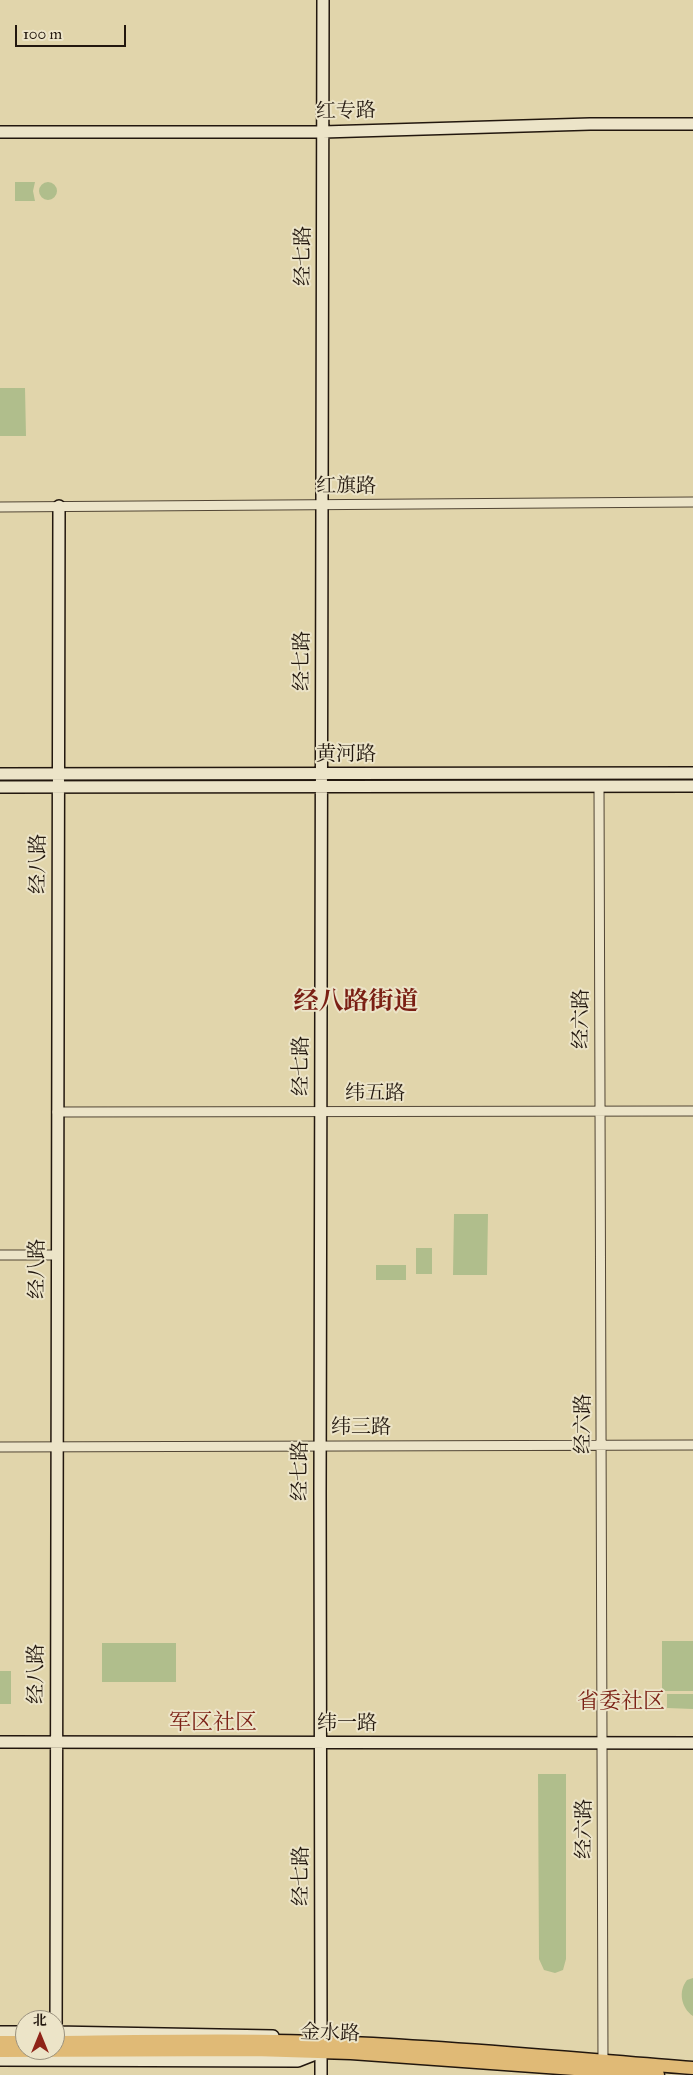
<!DOCTYPE html>
<meta charset="utf-8">
<style>
body{margin:0}
#map{position:relative;width:693px;height:2075px;overflow:hidden;background:#e1d5ab;font-family:"IM FELL Great Primer","Noto Serif SC",serif}
canvas{display:block}
.north{position:absolute;left:15px;top:2010px;width:50px;height:50px;box-sizing:border-box;background:#ece4c8;border:1px solid #9b927e;border-radius:50%;rotate:0deg;font-size:14px;font-weight:700;line-height:20px;text-align:center;color:#22170e}
.north::after{content:'';display:block;margin:auto;width:18px;height:22px;background:#8f2418;clip-path:polygon(50% 0,100% 100%,50% 72%,0 100%)}
.scale{position:absolute;left:15px;top:25px;width:111px;height:22px;box-sizing:border-box;border:2px solid #22170e;border-top:0;padding-left:6px;font-size:15px;line-height:18px;white-space:nowrap;color:#22170e;-webkit-text-stroke:4px #ece4c8;paint-order:stroke}
</style>
<div id="map">
<canvas width="693" height="2075"></canvas>
<div class="north">北</div>
<div class="scale">100 m</div>
</div>
<script>
const g = document.querySelector('canvas').getContext('2d');
g.lineJoin = 'round';
function fillPath(path, color) { g.fillStyle = color; g.fill(path, 'evenodd'); }
function strokePath(path, color, width, dash) { g.strokeStyle = color; g.lineWidth = width; g.lineCap = dash ? 'butt' : 'round'; g.setLineDash(dash || []); g.stroke(path); }
function drawText(font, color, halo, rows, align = 'center') {
  g.font = font + ' "IM FELL Great Primer","Noto Serif SC",serif'; g.lineWidth = 4; g.setLineDash([]); g.textBaseline = 'middle'; g.strokeStyle = halo; g.fillStyle = color; for (const [text, x, y, turn = 0] of rows) {
    g.save(); g.translate(x, y); g.rotate((+turn || 0) * Math.PI / 180); g.textAlign = isNaN(turn) ? turn : align; if (halo) g.strokeText(text, 0, 0); g.fillText(text, 0, 0); g.restore();
  }
}
fillPath(new Path2D(`
 M39 191a9 9 0 1 1 18 0a9 9 0 1 1-18 0Z
 M15 182H35L33 191 35 201H15Z
 M0 388H25L26 436H0Z
 M454 1214H488L487 1275H453Z
 M416 1248H432V1274H416Z
 M376 1265H406V1280H376Z
 M662 1641H693V1691H662Z
 M102 1643H176V1682H102Z
 M0 1671H11V1704H0Z
 M667 1694H693V1709L667 1708Z
 M538 1774H566V1959L563 1970 555 1973 544 1970 539 1959Z
 M693 1978V2016C681 2008 678 1991 687 1980Z`), '#b0be8c');
const street = new Path2D(`
 M0 507 693 502
 M599 786 603 2061
 M57 1112 693 1111
 M0 1255H56
 M0 1447 693 1445`);
const secondary = new Path2D(`
 M0 132H323L590 124H693
 M0 774 693 773
 M0 787 693 786
 M0 1742 693 1743
 M0 2032H25
 M55 2032 273 2036
 M56 2032 59 506
 M314 2041 321 2043 320 1490 323 0
 M0 2060 298 2061 321 2052V2075`);
const primary = new Path2D(`
 M0 2042H25
 M55 2042C153 2041 252 2039 350 2043 464 2048 579 2059 693 2068
 M0 2051 254 2050 351 2053 658 2075`);
strokePath(street, '#524635', 11);
strokePath(secondary, '#22170e', 14);
strokePath(primary, '#22170e', 15);
strokePath(street, '#ece4c8', 9);
strokePath(secondary, '#ece4c8', 11);
strokePath(primary, '#e0ba76', 12);
drawText('20px', '#22170e', '#ece4c8', [
 ["红专路",346,112,-1],
 ["经七路",304,256,-90],
 ["红旗路",346,487],
 ["经七路",303,661,-90],
 ["黄河路",346,755],
 ["经八路",39,864,-90],
 ["经六路",582,1019,-90],
 ["经七路",302,1066,-90],
 ["纬五路",375,1094],
 ["经八路",38,1269,-90],
 ["经六路",584,1424,-90],
 ["纬三路",361,1428],
 ["经七路",301,1471,-90],
 ["经八路",37,1674,-90],
 ["纬一路",347,1724],
 ["经六路",585,1829,-90],
 ["经七路",302,1876,-90],
 ["金水路",330,2034,2]
]);
drawText('22px', '#7a1f14', '#ece4c8', [
 ["省委社区",621,1703],
 ["军区社区",213,1724]
]);
drawText('bold 25px', '#7a1f14', '#ece4c8', [
 ["经八路街道",356,1003]
]);
</script>
